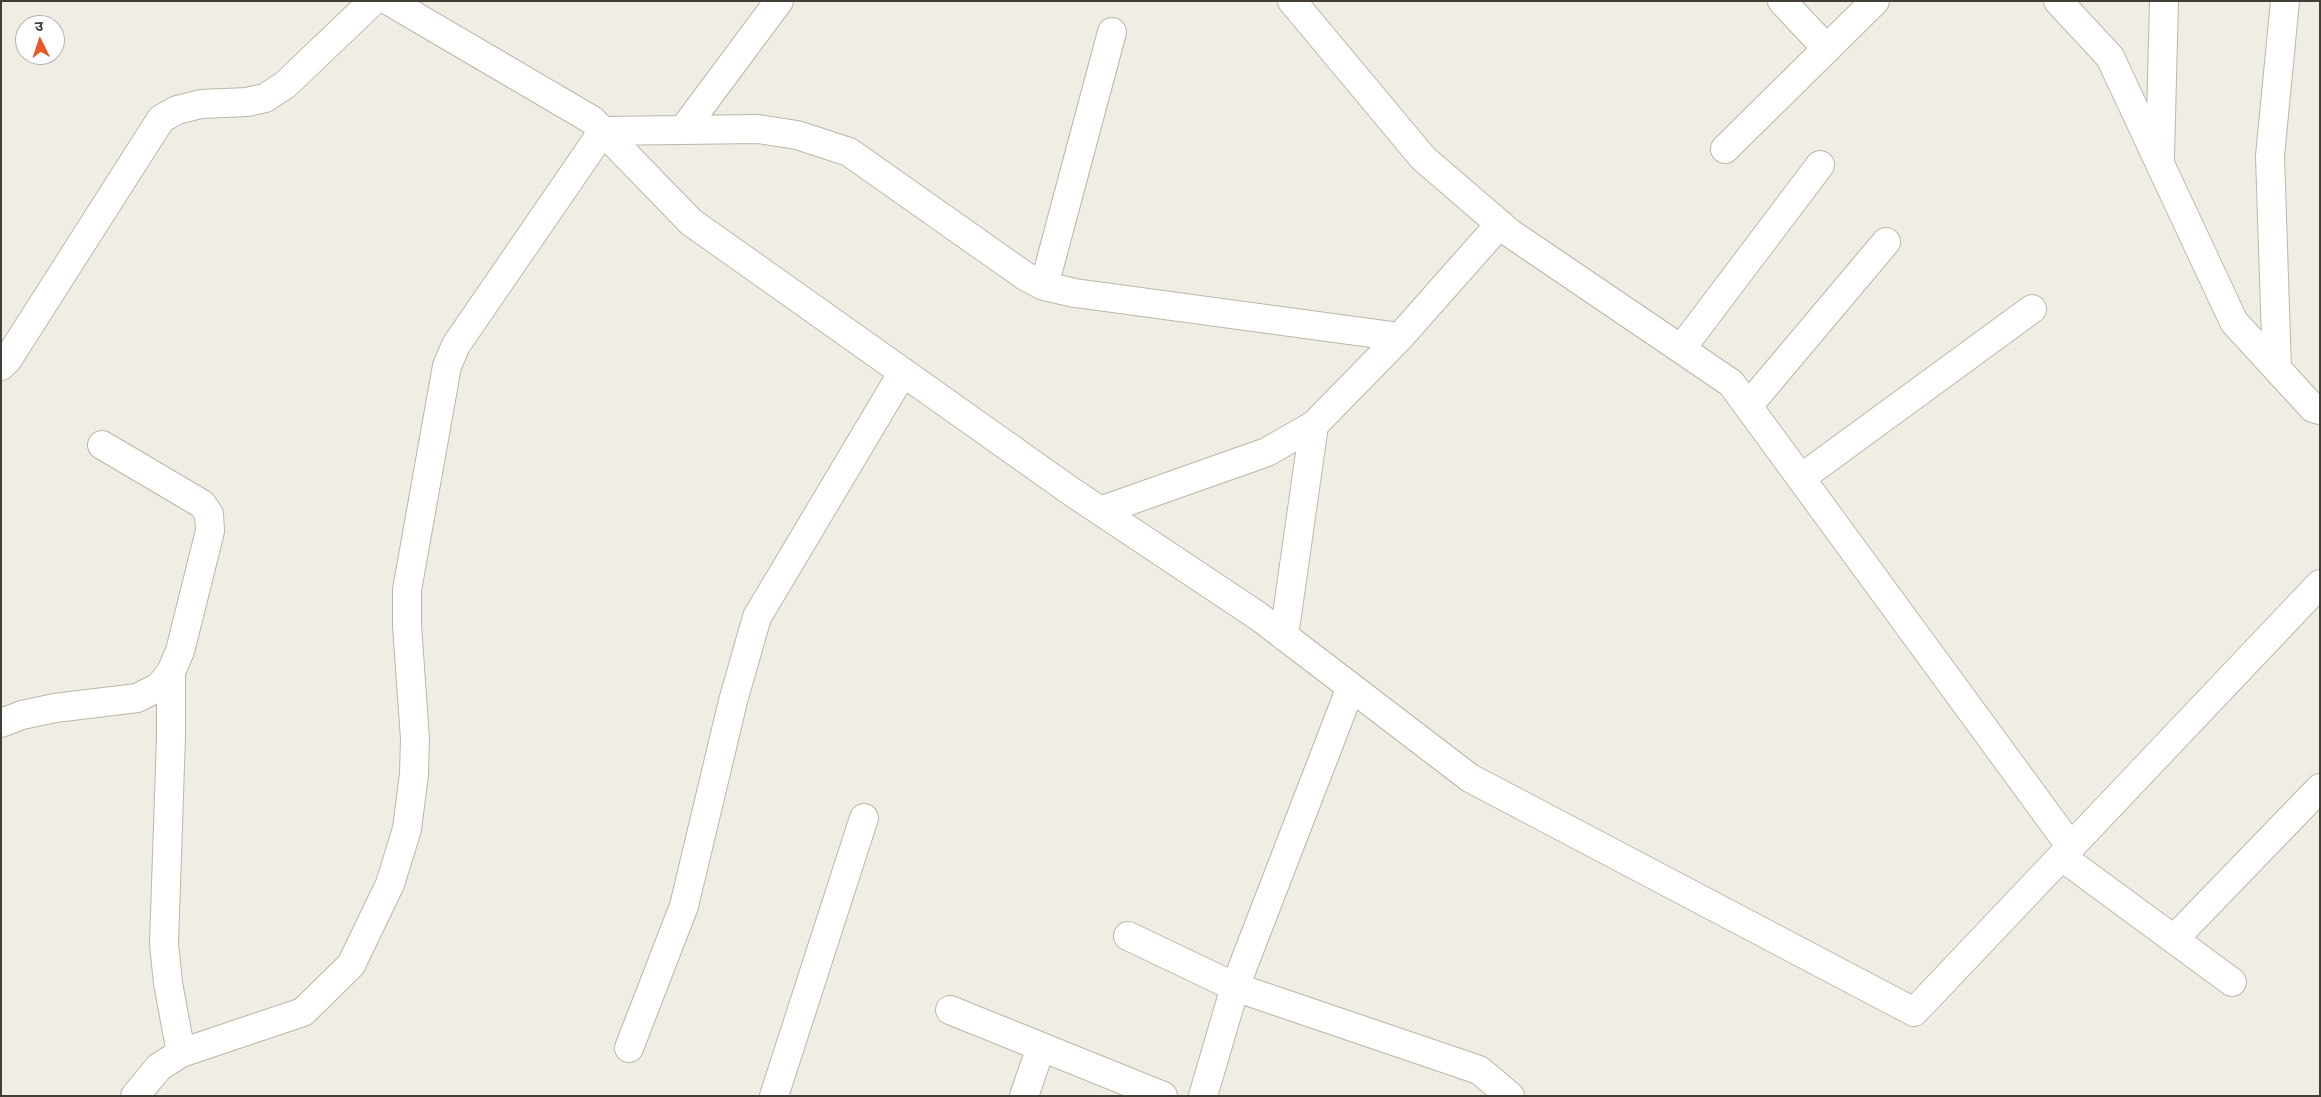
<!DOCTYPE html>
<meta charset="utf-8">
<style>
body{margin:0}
#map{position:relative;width:2321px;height:1097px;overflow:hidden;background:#f0eee4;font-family:Manrope,"Noto Sans Devanagari",sans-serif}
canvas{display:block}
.frame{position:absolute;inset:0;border:2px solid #423e35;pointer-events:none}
.north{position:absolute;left:15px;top:15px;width:50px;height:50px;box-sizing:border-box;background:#fff;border:1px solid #b3b2ae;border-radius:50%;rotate:356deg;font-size:14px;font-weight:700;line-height:20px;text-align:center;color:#423e35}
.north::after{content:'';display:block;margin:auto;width:18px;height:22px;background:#e85724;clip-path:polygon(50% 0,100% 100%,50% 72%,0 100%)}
</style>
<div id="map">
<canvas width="2321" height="1097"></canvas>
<div class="frame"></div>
<div class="north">उ</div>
</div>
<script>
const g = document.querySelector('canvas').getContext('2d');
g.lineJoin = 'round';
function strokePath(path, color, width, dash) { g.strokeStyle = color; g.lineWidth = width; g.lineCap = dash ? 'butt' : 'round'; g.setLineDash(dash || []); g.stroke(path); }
const minor = new Path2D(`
 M389 1 592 120 691 222 1072 492 1258 616 1470 778 1914 1012 2320 584
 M1292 1 1423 158 1510 233 1731 383 2071 847
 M1782 1 1827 49
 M2058 1 2110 57 2234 322 2313 408 2320 410
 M683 130 779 1
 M1725 149 1875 1
 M2160 157 2164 1
 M1044 286 1112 32
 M1681 349 1820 165
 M1 366 8 359 161 119 177 110 201 104 247 102 265 98 285 85 373 1
 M2277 369 2270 156 2285 1
 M1748 406 1886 242
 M1801 478 2032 309
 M1100 511 1267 452 1314 425 1400 337 1500 224
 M1284 636 1314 425
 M171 672V736L164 944 168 983 181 1053
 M1 723 22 715 55 708 137 698 159 687 171 672 180 651 210 531 209 514 202 504 102 445
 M2062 857 2232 982
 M1128 936 1235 987 1479 1070 1510 1096
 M2174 939 2320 788
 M950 1010 1163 1096
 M629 1048 684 906 733 701 757 617 903 372
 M135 1096 159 1067 181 1053 303 1012 351 965 390 884 407 829 414 774 415 739 407 625V590L447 366 456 345 603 131 758 129 797 135 849 152 1025 276 1044 286 1075 293 1400 337
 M774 1096 864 818
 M1024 1096 1041 1047
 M1203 1096 1235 987 1351 687`);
strokePath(minor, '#bbb6a8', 30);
strokePath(minor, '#fff', 28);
</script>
